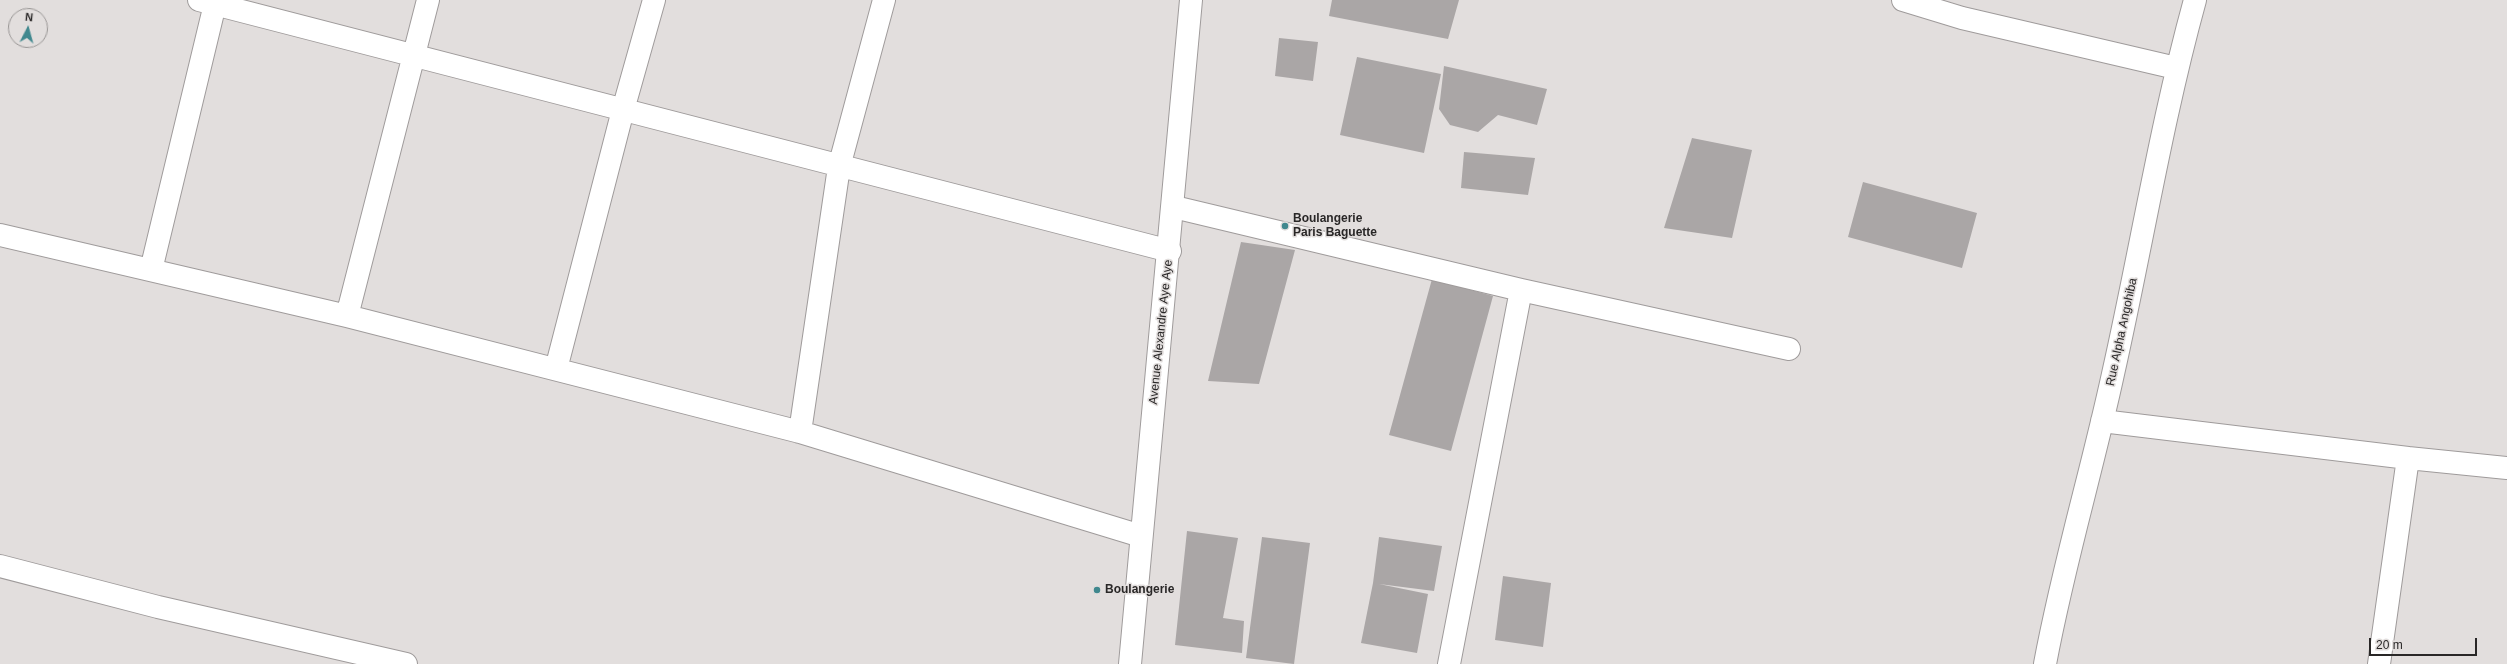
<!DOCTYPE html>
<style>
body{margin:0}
#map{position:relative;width:2507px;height:664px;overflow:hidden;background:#e2dedd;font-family:Helvetica,sans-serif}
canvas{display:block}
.north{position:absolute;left:8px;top:8px;width:40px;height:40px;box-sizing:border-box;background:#e2dedd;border:1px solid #989594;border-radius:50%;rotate:6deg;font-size:11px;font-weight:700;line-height:16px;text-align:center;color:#292727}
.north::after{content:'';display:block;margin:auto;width:14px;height:18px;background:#40888e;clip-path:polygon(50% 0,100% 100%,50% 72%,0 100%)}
.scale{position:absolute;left:2369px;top:638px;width:108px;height:18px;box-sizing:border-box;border:2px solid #292727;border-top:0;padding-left:5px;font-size:12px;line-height:14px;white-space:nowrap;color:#292727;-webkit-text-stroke:3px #e2dedd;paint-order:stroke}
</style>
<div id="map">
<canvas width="2507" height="664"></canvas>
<div class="north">N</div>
<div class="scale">20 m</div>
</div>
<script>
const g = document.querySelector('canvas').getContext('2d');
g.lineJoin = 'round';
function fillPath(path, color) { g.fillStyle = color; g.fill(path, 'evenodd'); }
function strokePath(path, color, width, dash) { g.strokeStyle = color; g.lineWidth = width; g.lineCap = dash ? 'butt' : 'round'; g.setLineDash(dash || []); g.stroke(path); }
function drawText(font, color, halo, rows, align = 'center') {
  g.font = font + ' Helvetica,sans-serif'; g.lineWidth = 3; g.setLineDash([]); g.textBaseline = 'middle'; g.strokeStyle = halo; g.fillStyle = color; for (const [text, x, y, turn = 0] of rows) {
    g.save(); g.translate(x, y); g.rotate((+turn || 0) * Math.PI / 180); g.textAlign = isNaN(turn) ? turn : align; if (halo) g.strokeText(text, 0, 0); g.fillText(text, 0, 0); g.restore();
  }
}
fillPath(new Path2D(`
 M1332 0H1459L1448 39 1329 16Z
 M1279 38 1318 42 1313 81 1275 76Z
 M1357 57 1441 74 1424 153 1340 135Z
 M1444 66 1547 89 1537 125 1498 115 1478 132 1450 125 1439 109Z
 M1692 138 1752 150 1732 238 1664 228Z
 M1464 152 1535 158 1528 195 1461 188Z
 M1863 182 1977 213 1962 268 1848 237Z
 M1241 242 1295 250 1259 384 1208 381Z
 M1432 279 1493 296 1451 451 1389 435Z
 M1187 531 1238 538 1223 618 1244 621 1242 653 1175 645Z
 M1262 537 1310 543 1294 664 1246 658Z
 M1379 537 1442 546 1434 591 1379 584 1428 594 1417 653 1361 643 1373 583Z
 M1503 576 1551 583 1543 647 1495 640Z`), '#aaa6a6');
const minor = new Path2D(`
 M199 0 1170 251
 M1903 0 1962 18 2176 68
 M1174 207 1521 290 1789 349
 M0 235 347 316 800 432 1141 536
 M151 270 216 0
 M347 316 428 0
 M556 369 623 110 654 0
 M2102 421 2408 458
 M800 432 839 167 884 0
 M0 566 158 607 406 664
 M1449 664 1521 290
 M2045 664C2063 566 2092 471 2113 374 2141 250 2161 123 2195 0
 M2379 664 2408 458 2507 468`);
const tertiary = new Path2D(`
 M1130 664 1191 0`);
strokePath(minor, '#9f9b9b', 24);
strokePath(tertiary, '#9f9b9b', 24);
strokePath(minor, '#fff', 22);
strokePath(tertiary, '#fff', 22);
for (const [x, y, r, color] of [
 [1285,226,4,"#40888e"],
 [1097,590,4,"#40888e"]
]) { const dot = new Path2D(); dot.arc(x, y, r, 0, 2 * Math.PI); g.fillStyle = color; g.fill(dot); strokePath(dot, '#e2dedd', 1.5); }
drawText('bold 12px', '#292727', '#e2dedd', [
 ["Boulangerie",1293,219],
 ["Paris Baguette",1293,233],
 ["Boulangerie",1105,590]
], 'left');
drawText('12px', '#292727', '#e2dedd', [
 ["Avenue Alexandre Aye Aye",1161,332,-84],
 ["Rue Alpha Angohiba",2122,332,-78]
]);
</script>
